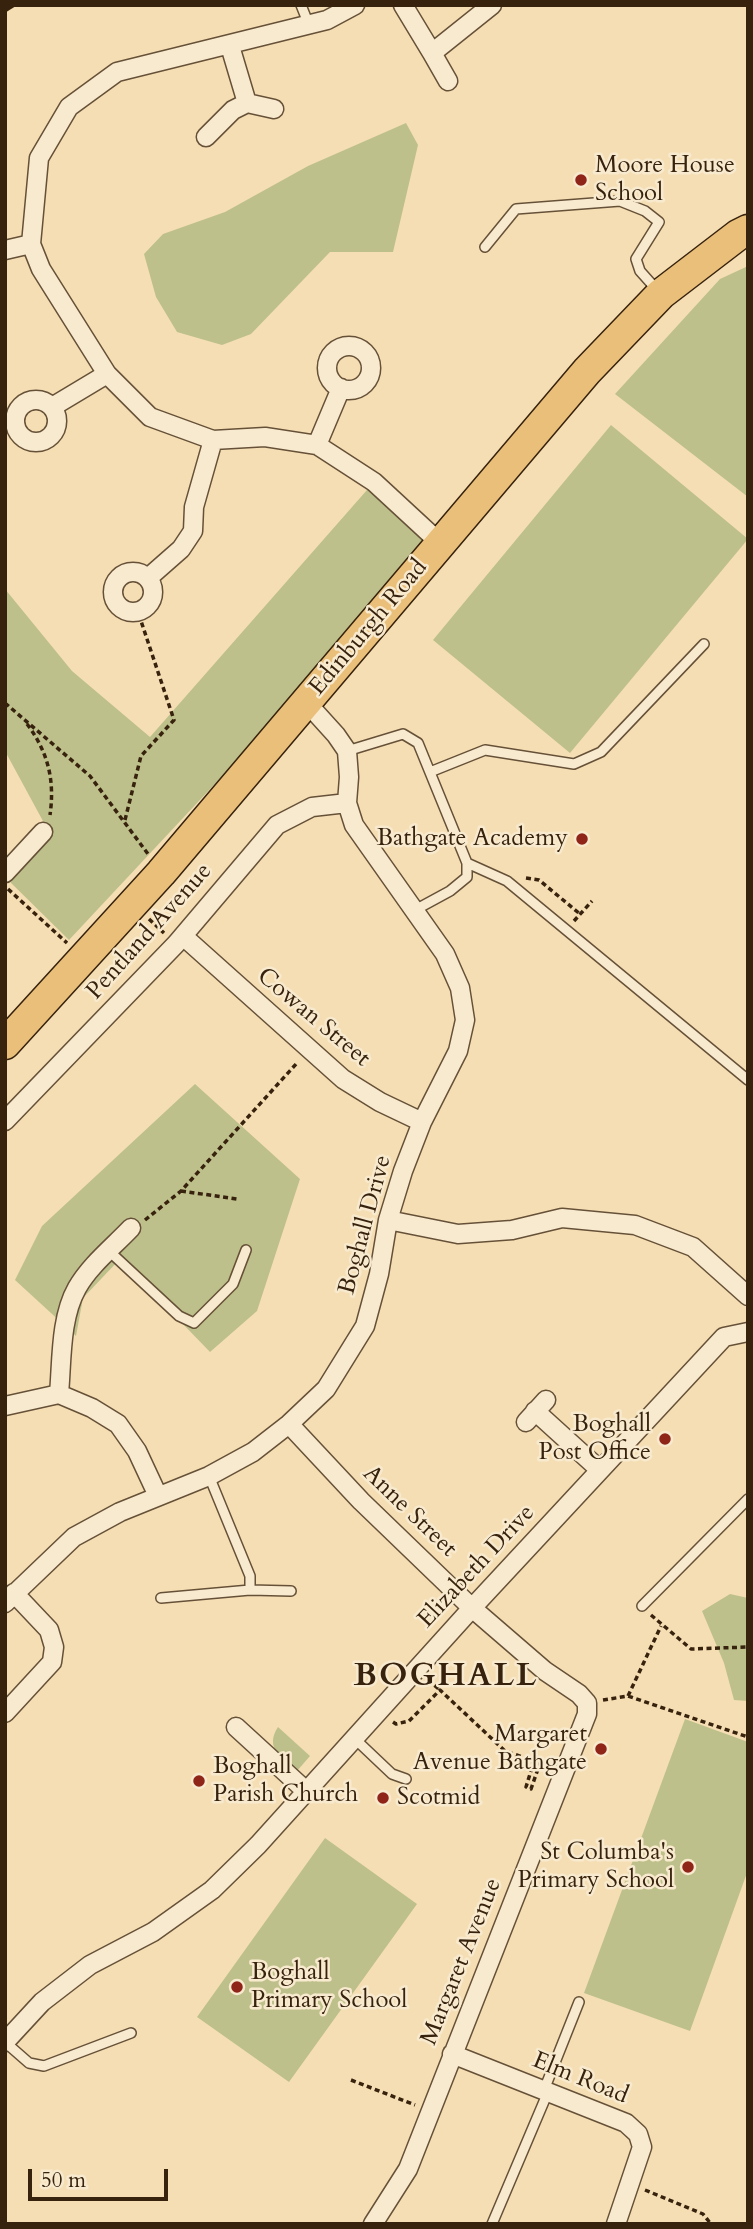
<!DOCTYPE html>
<style>
body{margin:0}
#map{position:relative;width:753px;height:2229px;overflow:hidden;background:#f5deb4;font-family:Cardo,serif}
canvas{display:block}
.frame{position:absolute;inset:0;border:7px solid #37220e;pointer-events:none}
.scale{position:absolute;left:28px;top:2169px;width:140px;height:32px;box-sizing:border-box;border:4px solid #37220e;border-top:0;padding-left:9px;font-size:21px;line-height:24px;white-space:nowrap;color:#37220e;-webkit-text-stroke:5px #f8eace;paint-order:stroke}
</style>
<div id="map">
<canvas width="753" height="2229"></canvas>
<div class="frame"></div>
<div class="scale">50 m</div>
</div>
<script>
const g = document.querySelector('canvas').getContext('2d');
g.lineJoin = 'round';
function fillPath(path, color) { g.fillStyle = color; g.fill(path, 'evenodd'); }
function strokePath(path, color, width, dash) { g.strokeStyle = color; g.lineWidth = width; g.lineCap = dash ? 'butt' : 'round'; g.setLineDash(dash || []); g.stroke(path); }
function drawText(font, color, halo, rows, align = 'center') {
  g.font = font + ' Cardo,serif'; g.lineWidth = 5; g.setLineDash([]); g.textBaseline = 'middle'; g.strokeStyle = halo; g.fillStyle = color; for (const [text, x, y, turn = 0] of rows) {
    g.save(); g.translate(x, y); g.rotate((+turn || 0) * Math.PI / 180); g.textAlign = isNaN(turn) ? turn : align; if (halo) g.strokeText(text, 0, 0); g.fillText(text, 0, 0); g.restore();
  }
}
fillPath(new Path2D(`
 M406 123 418 145 393 252H330L251 334 222 345 177 332 156 297 144 254 163 234 225 212 308 166Z
 M748 266V497L615 394 720 279Z
 M611 425 748 539 570 753 433 640Z
 M374 482 440 543 69 940 8 880 50 834 5 751V589L72 671 150 737Z
 M195 1084 300 1179 257 1311 210 1352 120 1259 83 1298 76 1336 15 1280 42 1226Z
 M730 1594 748 1598V1701L734 1700 724 1663 702 1611Z
 M685 1719 748 1742V1870L690 2031 584 1993Z
 M278 1727 310 1756 297 1771C282 1758 264 1748 278 1727Z
 M325 1838 417 1904 289 2082 197 2017Z`), '#bec08b');
const service = new Path2D(`
 M301 5 309 25
 M485 247 516 209 620 201 645 211 659 222 636 259 640 271 657 290
 M347 751 403 734 418 743 467 863V877L450 891 415 910
 M430 772 485 750 574 764 601 752 704 644
 M467 863 507 881 748 1080
 M109 1251 179 1316 194 1323 233 1284 246 1250
 M250 1590 291 1591
 M161 1598 250 1590V1576L209 1476
 M642 1606 748 1499
 M354 1738 392 1774 406 1779
 M5 2042 29 2063 44 2066 131 2033
 M544 2090 579 2002
 M492 2224 548 2092`);
const minor = new Path2D(`
 M355 5 327 20 117 72 69 107 39 158 31 244 41 269 107 374 150 417 213 440 265 437 317 445 374 482 440 543
 M403 5 432 53 492 5
 M230 46 247 103 274 109
 M432 53 448 81
 M206 137 233 110 247 103
 M5 250 31 244
 M327 368a22 22 0 1 1 44 0a22 22 0 1 1-44 0Z
 M15 421a21 21 0 1 1 42 0a21 21 0 1 1-42 0Z
 M52 407 107 374
 M317 445 341 388
 M113 592a20 20 0 1 1 40 0a20 20 0 1 1-40 0Z
 M148 578 181 549 193 531 194 507 213 440
 M5 873 43 832
 M183 936 343 1079 380 1102 422 1122
 M5 1121 176 944 277 825 312 807 347 803
 M388 1220 458 1234 512 1230 562 1218 635 1225 693 1247 748 1296
 M59 1394C62 1361 60 1318 77 1288 90 1265 113 1247 131 1228
 M5 1406 59 1394 92 1408 118 1424 137 1451 158 1496
 M535 1411 600 1470
 M526 1422 546 1400
 M289 1424 361 1501 472 1608 545 1671 579 1694 587 1703V1714L408 2169 373 2224
 M5 1603 74 1537 120 1512 209 1476 253 1452 289 1424 326 1389 365 1326 379 1274 388 1220 403 1171 422 1122 458 1051 465 1020 460 988 445 954 354 825 347 803 349 777 347 751 336 735 307 703
 M5 1713 52 1662 54 1647 49 1630 14 1593
 M236 1727 306 1791
 M5 2042 42 2002 90 1965 153 1932 212 1890 258 1845 472 1608 724 1337 748 1332
 M452 2054 626 2123 638 2134 642 2147 616 2224`);
const primary = new Path2D(`
 M5 1044 161 873 587 371 661 294 738 235 748 230`);
strokePath(service, '#665138', 12);
strokePath(minor, '#665138', 21);
strokePath(primary, '#37220e', 33);
strokePath(new Path2D(`
 M5 703 90 776 148 854
 M27 724C48 752 55 780 50 815
 M125 820 141 756 174 720 138 612
 M526 878 539 880 580 914
 M8 889 67 943
 M149 919 164 933
 M574 921 592 901
 M181 1191 237 1199
 M145 1220 181 1191 297 1063
 M651 1615 691 1649 748 1647
 M428 1680 440 1690
 M628 1696 661 1626
 M603 1700 628 1696 748 1737
 M393 1722 396 1724 409 1721 440 1690 505 1751 534 1761 526 1787 531 1789 540 1763 549 1766
 M351 2080 415 2105
 M645 2190 703 2214 711 2224`), '#37220e', 3.5, [5, 3.5]);
strokePath(service, '#f8eace', 9);
strokePath(minor, '#f8eace', 18);
strokePath(primary, '#eabf7a', 30);
strokePath(new Path2D(`
 M5 10 13 5`), '#37220e', 5, [12, 12]);
for (const [x, y, r, color] of [
 [581,180,7,"#8f2418"],
 [582,839,7,"#8f2418"],
 [665,1439,7,"#8f2418"],
 [601,1749,7,"#8f2418"],
 [199,1781,7,"#8f2418"],
 [383,1798,7,"#8f2418"],
 [688,1867,7,"#8f2418"],
 [237,1987,7,"#8f2418"]
]) { const dot = new Path2D(); dot.arc(x, y, r, 0, 2 * Math.PI); g.fillStyle = color; g.fill(dot); strokePath(dot, '#f8eace', 2.5); }
drawText('24px', '#37220e', '#f8eace', [
 ["Moore House",595,166],
 ["School",595,194],
 ["Bathgate Academy",568,839,"right"],
 ["Boghall",651,1425,"right"],
 ["Post Office",651,1453,"right"],
 ["Margaret",587,1735,"right"],
 ["Avenue Bathgate",587,1763,"right"],
 ["Boghall",213,1767],
 ["Parish Church",213,1795],
 ["Scotmid",397,1798],
 ["St Columba's",674,1853,"right"],
 ["Primary School",674,1881,"right"],
 ["Boghall",251,1973],
 ["Primary School",251,2001]
], 'left');
drawText('24px', '#37220e', '#f8eace', [
 ["Edinburgh Road",369,628,-50],
 ["Pentland Avenue",150,932,-48],
 ["Cowan Street",313,1018,40],
 ["Boghall Drive",366,1225,-75],
 ["Anne Street",409,1512,44],
 ["Elizabeth Drive",477,1567,-47],
 ["Margaret Avenue",462,1962,-68],
 ["Elm Road",580,2079,22]
]);
g.letterSpacing = '2px';
drawText('bold 32px', '#37220e', '#f8eace', [
 ["BOGHALL",446,1678]
]);
g.letterSpacing = '0px';
</script>
